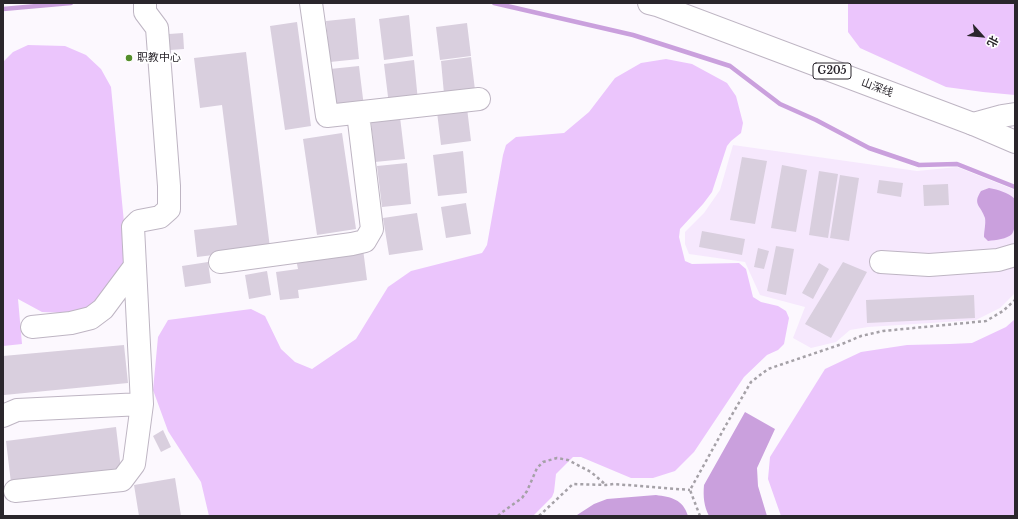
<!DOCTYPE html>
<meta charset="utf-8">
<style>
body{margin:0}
#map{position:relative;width:1018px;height:519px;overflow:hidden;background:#fcf8fe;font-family:"Libre Baskerville","Noto Sans SC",serif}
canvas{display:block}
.frame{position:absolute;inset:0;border:4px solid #2a262c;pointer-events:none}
.north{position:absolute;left:962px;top:16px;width:40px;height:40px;-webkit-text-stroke:3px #fff;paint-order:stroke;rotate:117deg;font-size:11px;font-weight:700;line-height:16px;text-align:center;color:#2a262c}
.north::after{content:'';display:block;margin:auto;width:14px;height:18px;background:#2a262c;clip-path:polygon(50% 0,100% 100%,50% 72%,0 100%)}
</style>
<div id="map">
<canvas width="1018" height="519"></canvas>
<div class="frame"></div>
<div class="north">北</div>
</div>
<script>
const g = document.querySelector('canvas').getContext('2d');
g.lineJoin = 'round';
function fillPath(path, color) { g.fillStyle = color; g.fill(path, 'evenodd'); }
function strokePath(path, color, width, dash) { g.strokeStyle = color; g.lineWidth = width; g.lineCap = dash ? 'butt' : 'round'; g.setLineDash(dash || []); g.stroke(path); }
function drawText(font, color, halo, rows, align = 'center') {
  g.font = font + ' "Libre Baskerville","Noto Sans SC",serif'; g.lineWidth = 3.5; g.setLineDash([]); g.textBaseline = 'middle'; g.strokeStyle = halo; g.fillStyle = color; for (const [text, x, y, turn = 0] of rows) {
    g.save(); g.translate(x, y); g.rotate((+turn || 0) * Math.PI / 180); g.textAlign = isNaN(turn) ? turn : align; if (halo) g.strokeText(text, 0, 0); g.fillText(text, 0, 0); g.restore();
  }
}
fillPath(new Path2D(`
 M733 145 917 171 957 167 1015 190V293L1000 308 976 320 868 327 850 330 836 342 811 348 793 338 805 307 760 295 745 262 689 254 685 244V232L704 213 720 190Z`), '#f6e8fd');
fillPath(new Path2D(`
 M848 3H1015V95L983 92 946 87 860 48 848 32Z
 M28 45 65 46 86 55 101 69 111 87 127 254 123 272 113 289 86 310 65 313 42 312 18 299 22 344 3 346V62L13 52Z
 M666 59 692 64 727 83 736 96 743 123 741 133 731 141 727 146 712 192 703 204 680 229 679 237 685 261 692 264 739 263 746 269 753 297 761 302 778 306 786 311 789 318 784 344 778 350 767 355 744 377 694 452 675 471 653 478H631L581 457H573L556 474 554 492 552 497 533 516H209L201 482 168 431 153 390 158 337 168 320 251 309 265 316 281 349 295 362 312 369 356 339 388 287 411 271 482 253 484 250 487 245 503 155 506 145 516 137 564 133 589 112 615 78 641 63Z
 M1015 319V516H781L768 479 770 457 825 369 861 352 907 345 950 344 972 343 1006 327Z`), '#ebc5fc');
fillPath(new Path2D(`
 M989 188C999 190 1007 192 1015 199 1015 207 1017 228 1012 234 1007 239 996 240 988 241L984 237C984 231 986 224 985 218 981 205 972 205 981 191Z
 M745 412 775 429 757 468 758 486 767 516H709C704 506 703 497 704 485Z
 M656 495C671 497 683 499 688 516H577V515L594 504 607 499Z`), '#caa0dd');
strokePath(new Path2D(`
 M494 3 633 35 730 66 780 104 816 120 869 148 919 165 957 164 1015 187
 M3 9 71 3`), '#caa0dd', 4.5);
fillPath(new Path2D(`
 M409 15 413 56 384 60 379 19Z
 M355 18 359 59 330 62 326 21Z
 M297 22 311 126 285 130 270 26Z
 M467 23 471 56 440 60 436 27Z
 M183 33 184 49 170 50 169 34Z
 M246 52 270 248 197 257 194 230 237 225 222 105 200 108 194 58Z
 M471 57 475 90 444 94 441 61Z
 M414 60 418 101 389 105 384 64Z
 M359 66 364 107 334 110 330 69Z
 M467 108 471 141 441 145 437 112Z
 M400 117 405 159 375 162 371 121Z
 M342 133 356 229 317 235 303 139Z
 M463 151 467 193 438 196 433 155Z
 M742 157 767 161 755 224 730 220Z
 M407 163 411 204 382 207 377 166Z
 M782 165 807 170 796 232 771 228Z
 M819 171 838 174 828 238 809 235Z
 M840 175 859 178 849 241 830 238Z
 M879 180 903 183 901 197 877 193Z
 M948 184 949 205 924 206 923 185Z
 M466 203 471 234 446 238 441 207Z
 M417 213 423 250 389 255 383 218Z
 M702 231 745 239 742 255 699 247Z
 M776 246 794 249 786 295 767 291Z
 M758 248 769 251 764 269 754 267Z
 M363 249 367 280 298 290 299 298 280 300 276 272 298 269 296 259Z
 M208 262 211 283 185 287 182 266Z
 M843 262 867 272 831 338 805 324Z
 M819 263 829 269 813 299 802 293Z
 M267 271 271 295 249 299 245 275Z
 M974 295 975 318 867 323 866 300Z
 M124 345 128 383 4 395 3 356Z
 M116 427 121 469 11 483 6 441Z
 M163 430 171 447 161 452 153 436Z
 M175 478 181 516H139L134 485Z`), '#d9cfde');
const minor = new Path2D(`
 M311 3 327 116 479 99
 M973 124 1002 116 1015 114
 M220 262 352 244 365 241 372 229 358 113
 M881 262 929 265 998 260 1015 255
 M32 327 71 323 91 318 103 309 135 266
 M3 416 17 410 142 404
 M15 491 122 480 134 464 142 404 133 227 139 221 160 217 169 209V186L157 28 145 12V3`);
const highway = new Path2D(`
 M649 3 657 5 973 124 1015 142`);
strokePath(minor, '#beb5c3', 24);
strokePath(highway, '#beb5c3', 24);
strokePath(new Path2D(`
 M498 516 501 513 522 498 527 491 537 468 543 462 557 458 568 460 591 472 606 485
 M539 516 573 484 606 485 614 484 690 490
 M700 516 690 490 726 425 751 382 768 369 842 344 861 336 883 331 986 321 1003 311 1015 300`), '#a5a1a7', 2.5, [3, 3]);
strokePath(minor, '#fff', 22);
strokePath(highway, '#fff', 22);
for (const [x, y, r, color] of [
 [129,58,4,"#548e2b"]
]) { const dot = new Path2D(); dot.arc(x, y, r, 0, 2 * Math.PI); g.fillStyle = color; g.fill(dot); strokePath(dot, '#fff', 1.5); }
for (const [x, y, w] of [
 [832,71,38]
]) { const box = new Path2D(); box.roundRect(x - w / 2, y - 8, w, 16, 3); g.fillStyle = '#fff'; g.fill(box); strokePath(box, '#2a262c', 1); }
drawText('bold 10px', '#2a262c', null, [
 ["G205",832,71]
]);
drawText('11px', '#2a262c', '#fff', [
 ["职教中心",137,58]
], 'left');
drawText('11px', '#2a262c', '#fff', [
 ["山深线",877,88,21]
]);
</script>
